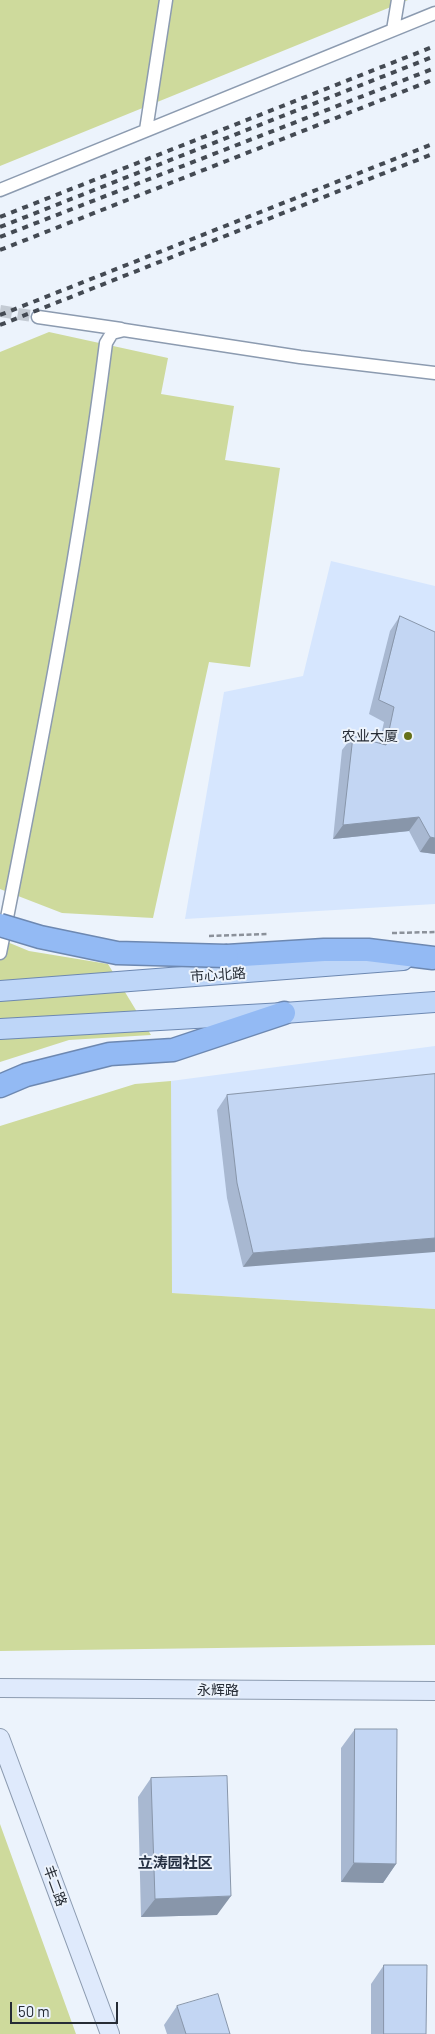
<!DOCTYPE html>
<meta charset="utf-8">
<style>
body{margin:0}
#map{position:relative;width:435px;height:2034px;overflow:hidden;background:#ecf3fc;font-family:Barlow,sans-serif}
canvas{display:block}
.scale{position:absolute;left:10px;top:2002px;width:108px;height:22px;box-sizing:border-box;border:2px solid #262c35;border-top:0;padding-left:6px;font-size:15px;line-height:18px;white-space:nowrap;color:#262c35;-webkit-text-stroke:4px #ecf3fc;paint-order:stroke}
</style>
<div id="map">
<canvas width="435" height="2034"></canvas>
<div class="scale">50 m</div>
</div>
<script>
const g = document.querySelector('canvas').getContext('2d');
g.lineJoin = 'round';
function fillPath(path, color) { g.fillStyle = color; g.fill(path, 'evenodd'); }
function strokePath(path, color, width, dash) { g.strokeStyle = color; g.lineWidth = width; g.lineCap = dash ? 'butt' : 'round'; g.setLineDash(dash || []); g.stroke(path); }
function drawText(font, color, halo, rows, align = 'center') {
  g.font = font + ' Barlow,"Noto Sans SC",sans-serif'; g.lineWidth = 4; g.setLineDash([]); g.textBaseline = 'middle'; g.strokeStyle = halo; g.fillStyle = color; for (const [text, x, y, turn = 0] of rows) {
    g.save(); g.translate(x, y); g.rotate((+turn || 0) * Math.PI / 180); g.textAlign = isNaN(turn) ? turn : align; if (halo) g.strokeText(text, 0, 0); g.fillText(text, 0, 0); g.restore();
  }
}
fillPath(new Path2D(`
 M331 561 435 586V904L185 919 224 692 303 676Z
 M435 1046V1309L171 1293V1081Z`), '#d6e6fe');
fillPath(new Path2D(`
 M0 0H408L0 166Z
 M49 332 168 358 161 394 234 406 225 460 280 468 250 667 209 662 153 918 62 913 0 889V352Z
 M0 939 29 951 108 964 151 1035 69 1040 0 1062Z
 M171 1081 172 1293 435 1309V1645L0 1651V1126L135 1084Z
 M0 1824 76 2034H0Z`), '#ceda9c');
strokePath(new Path2D(`
 M0 311 38 317`), '#c4cbd4', 12, [12, 6]);
const street = new Path2D(`
 M393 30 398 0
 M146 130 166 0
 M0 190 435 13
 M38 317 121 329
 M0 953C40 751 80 548 106 343L112 333 124 330 300 357 435 373`);
const secondary = new Path2D(`
 M0 1688 435 1691
 M0 1738 110 2034`);
const primary = new Path2D(`
 M0 991 403 960
 M0 1029 284 1013 435 1002`);
const highway = new Path2D(`
 M227 956 324 950H368L433 958
 M0 1086 26 1075 110 1054 173 1050 284 1013`);
strokePath(street, '#8c9bb0', 15);
strokePath(secondary, '#8c9bb0', 20);
strokePath(primary, '#6d88b1', 22);
strokePath(highway, '#6d88b1', 25);
strokePath(new Path2D(`
 M392 933 435 932
 M209 936 269 934`), '#8b919a', 2.5, [5, 2.5]);
strokePath(street, '#fff', 12);
strokePath(secondary, '#dfeafc', 18);
strokePath(primary, '#bed6f8', 20);
strokePath(highway, '#93baf4', 22);
strokePath(new Path2D(`
 M0 217 435 46
 M0 227 435 56
 M0 237 435 68
 M0 250 435 79
 M0 315 435 143
 M0 325 435 153`), '#444a53', 4, [6, 6]);
const highwayBridge = new Path2D(`
 M0 925 40 937 117 953 227 956`);
strokePath(highwayBridge, '#6d88b1', 25, []);
strokePath(highwayBridge, '#93baf4', 22);
fillPath(new Path2D(`
 M400 616 435 854 420 852 409 831 333 839 342 750 353 736 379 744 384 722 369 714 390 631Z
 M435 1074 243 1267 227 1198 217 1110 227 1095Z
 M355 1729 396 1864 383 1883 341 1882V1748Z
 M151 1778 217 1915 141 1917 138 1797Z
 M384 1965 426 2034H371V1984Z
 M177 2006 230 2034H167L164 2025Z`), '#a8b8d1');
fillPath(new Path2D(`
 M419 817 409 831 333 839 343 825Z
 M430 837 435 838V854L420 852Z
 M435 1238V1252L243 1267 253 1253Z
 M354 1863 396 1864 383 1883 341 1882Z
 M231 1896 217 1915 141 1917 155 1899Z`), '#8896aa');
const building = new Path2D(`
 M400 616 435 632V838L430 837 419 817 343 825 353 736 386 745 394 707 379 700Z
 M435 1074V1238L253 1253 237 1183 227 1095Z
 M355 1729H397L396 1864 354 1863Z
 M227 1776 231 1896 155 1899 151 1778Z
 M384 1965H427L426 2034H384Z
 M218 1994 230 2034H186L177 2006Z`);
fillPath(building, '#c3d6f3');
strokePath(building, '#8896aa', 1);
for (const [x, y, r, color] of [
 [408,736,5,"#646f18"]
]) { const dot = new Path2D(); dot.arc(x, y, r, 0, 2 * Math.PI); g.fillStyle = color; g.fill(dot); strokePath(dot, '#ecf3fc', 2); }
drawText('14px', '#262c35', '#ecf3fc', [
 ["农业大厦",398,736]
], 'right');
drawText('14px', '#262c35', '#ecf3fc', [
 ["市心北路",218,975,-4],
 ["永辉路",218,1690],
 ["丰二路",55,1886,70]
]);
drawText('bold 15px', '#263143', '#ecf3fc', [
 ["立涛园社区",175,1863]
]);
</script>
